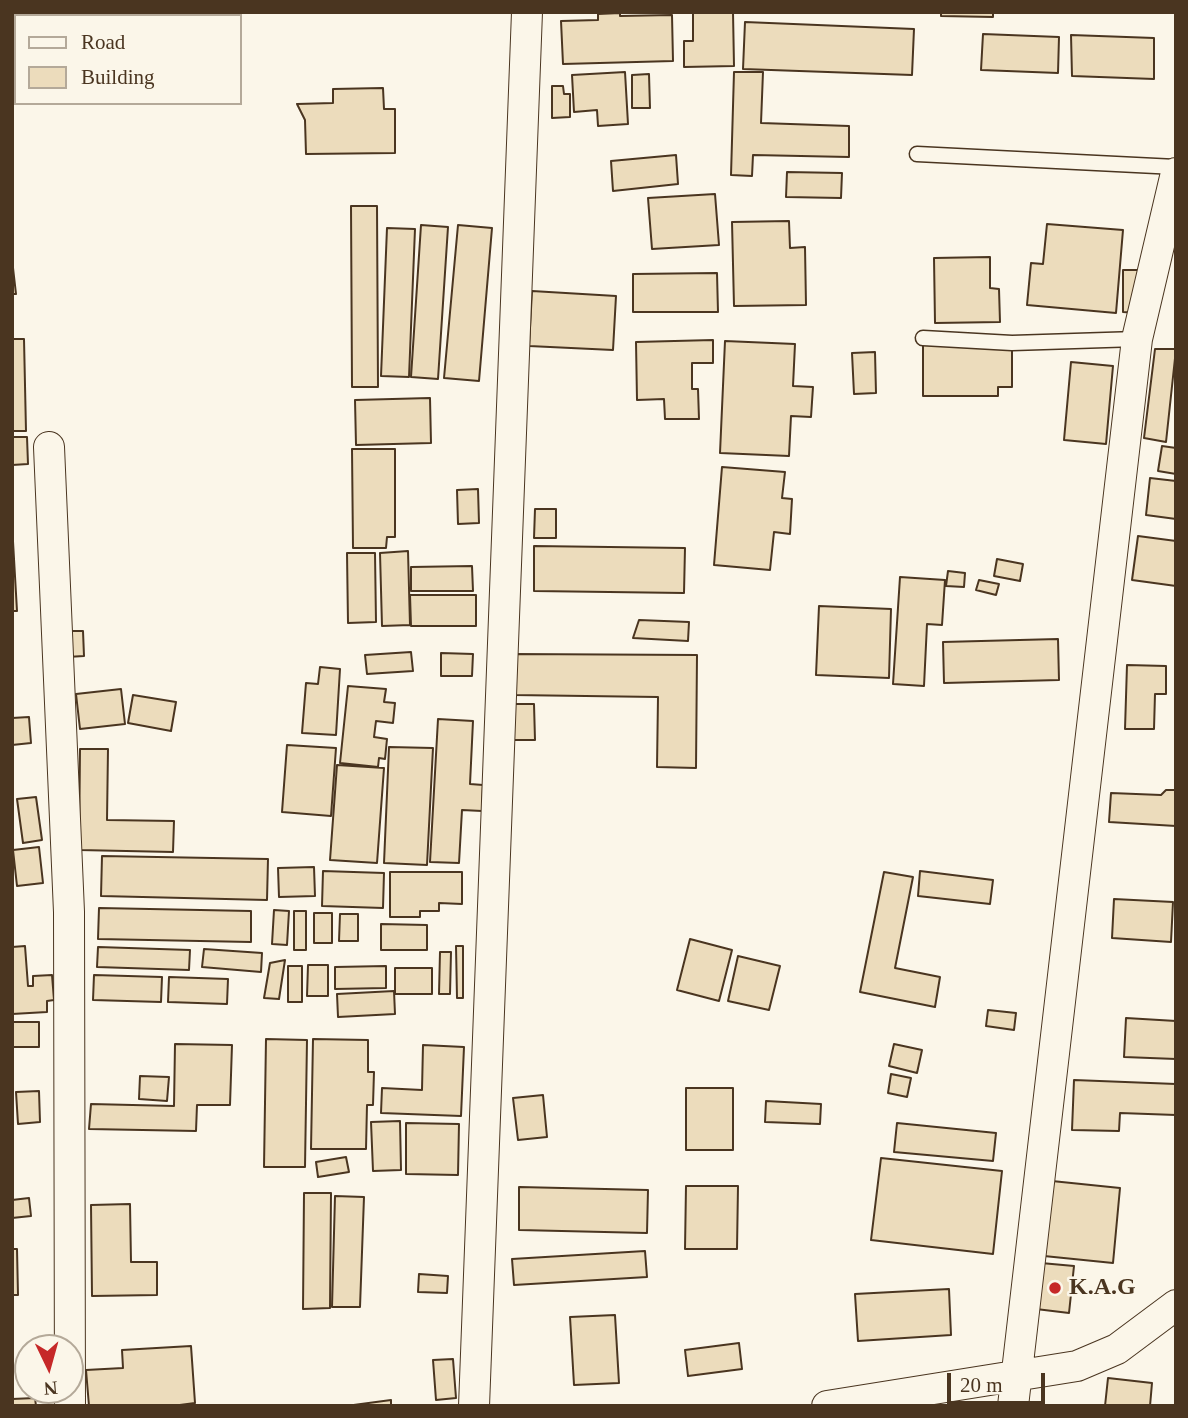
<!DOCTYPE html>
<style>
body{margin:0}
#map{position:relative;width:1188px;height:1418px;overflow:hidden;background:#fbf6e9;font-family:Georgia,serif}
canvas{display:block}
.frame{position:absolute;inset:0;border:14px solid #4a3520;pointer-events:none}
.legend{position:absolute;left:14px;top:14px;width:228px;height:91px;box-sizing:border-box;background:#fbf6e9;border:2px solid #b4a999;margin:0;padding:9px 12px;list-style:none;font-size:21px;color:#4a3520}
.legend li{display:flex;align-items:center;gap:14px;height:35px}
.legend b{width:35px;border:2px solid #b4a999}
.north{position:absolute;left:14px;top:1334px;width:70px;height:70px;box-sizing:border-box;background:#fbf6e9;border:2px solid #b4a999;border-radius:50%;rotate:175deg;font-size:19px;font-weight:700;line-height:28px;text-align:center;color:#4a3520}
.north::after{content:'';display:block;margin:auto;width:24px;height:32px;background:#c62828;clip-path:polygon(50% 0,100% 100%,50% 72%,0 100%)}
.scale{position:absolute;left:947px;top:1373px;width:98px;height:32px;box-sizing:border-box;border:4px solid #4a3520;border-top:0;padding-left:9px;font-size:21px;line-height:24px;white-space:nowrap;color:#4a3520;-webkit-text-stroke:5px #fbf6e9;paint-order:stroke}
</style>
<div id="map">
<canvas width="1188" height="1418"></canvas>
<div class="frame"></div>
<ul class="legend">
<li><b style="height:9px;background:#fbf6e9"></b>Road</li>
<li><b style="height:19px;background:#ecdcbc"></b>Building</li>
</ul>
<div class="north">N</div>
<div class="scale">20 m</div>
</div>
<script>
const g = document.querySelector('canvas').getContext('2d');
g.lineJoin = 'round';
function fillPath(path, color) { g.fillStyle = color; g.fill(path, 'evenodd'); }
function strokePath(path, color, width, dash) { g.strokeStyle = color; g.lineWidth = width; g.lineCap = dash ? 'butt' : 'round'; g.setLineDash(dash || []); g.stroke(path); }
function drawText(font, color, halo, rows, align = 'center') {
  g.font = font + ' Georgia,serif'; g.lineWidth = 5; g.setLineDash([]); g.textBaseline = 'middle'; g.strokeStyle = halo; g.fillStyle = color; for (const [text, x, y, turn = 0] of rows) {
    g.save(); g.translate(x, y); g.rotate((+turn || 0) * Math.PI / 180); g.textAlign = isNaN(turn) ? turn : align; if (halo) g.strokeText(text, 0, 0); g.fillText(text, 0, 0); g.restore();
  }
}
const building = new Path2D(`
 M693 12H733L734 66 684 67V41H693Z
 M941 12H993V17L941 16Z
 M620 13V16L672 15 673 61 563 64 561 21 598 20V14Z
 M745 22 914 29 912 75 743 69Z
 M983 34 1059 37 1058 73 981 70Z
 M1071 35 1154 38V79L1072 76Z
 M625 72 628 124 598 126 597 110 574 112 572 75Z
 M734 72H763L761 123 849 126V157L753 155 752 176 731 175Z
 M649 74 650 108H632V75Z
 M552 86H563L564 94H570V117L552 118Z
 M383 88 384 109H395V153L306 154 305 120 297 104 333 103V89Z
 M676 155 678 184 613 191 611 161Z
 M787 172 842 173 841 198 786 197Z
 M715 194 719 245 652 249 648 198Z
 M351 206H377L378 387H352Z
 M789 221 790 248 805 247 806 305 734 306 732 222Z
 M1047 224 1123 230 1116 313 1027 305 1031 263 1043 264Z
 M421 225 448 227 438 379 411 377Z
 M458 225 492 228 479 381 444 378Z
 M387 228 415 229 409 377 381 376Z
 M990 257V288L999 289 1000 322 935 323 934 258Z
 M12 259 16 294H12Z
 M1123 270H1138L1137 313 1123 312Z
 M717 273 718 312H633V274Z
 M532 291 616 296 613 350 529 346Z
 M12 339H24L26 431H12Z
 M713 340V363H692V389H698L699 419H665L664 399 637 400 636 342Z
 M725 341 795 344 793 386 813 387 811 417 791 416 789 456 720 453Z
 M923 343H1012V387H998V396H923Z
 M1155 349H1176L1166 442 1144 438Z
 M875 352 876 393 854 394 852 353Z
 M1071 362 1113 366 1106 444 1064 440Z
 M430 398 431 443 356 445 355 400Z
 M12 437H27L28 464 12 465Z
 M1162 446 1176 448V474L1158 471Z
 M352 449H395V537H387L386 548H353Z
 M722 467 785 472 782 498 792 499 790 534 774 532 770 570 714 565Z
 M1150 478 1176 481V519L1146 515Z
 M478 489 479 523 458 524 457 490Z
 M535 509H556V538H534Z
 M12 524 17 611H12Z
 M1138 536 1176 541V586L1132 580Z
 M534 546 685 548 684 593 534 591Z
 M408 551 410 625 382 626 380 553Z
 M347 553H375L376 622 348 623Z
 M997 559 1023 564 1020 581 994 576Z
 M472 566 473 591H411V567Z
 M948 571 965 573 964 587 946 586Z
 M900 577 945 580 942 625 927 624 924 686 893 684Z
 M979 580 999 584 996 595 976 590Z
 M410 595H476V626H411Z
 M819 606 891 609 889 678 816 675Z
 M639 620 689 622 688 641 633 638Z
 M67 631H83L84 656 67 657Z
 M1058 639 1059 680 944 683 943 642Z
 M411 652 413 671 367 674 365 655Z
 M441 653 473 654 472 676H441Z
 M513 654 697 655 696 768 657 767 658 697 513 695Z
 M1127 665 1166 666V694H1155L1154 729H1125Z
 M320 667 340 669 336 735 302 733 306 683 318 684Z
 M348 686 386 689 384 702 395 703 393 723 376 721 374 737 387 739 385 759 379 758 378 767 340 763Z
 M121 689 125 724 80 729 76 694Z
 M133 695 176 702 171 731 128 723Z
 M512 704H534L535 740H512Z
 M29 717 31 743 12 745V718Z
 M438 719 473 721 470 784 483 785 482 811 462 810 459 863 430 862Z
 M287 745 336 748 331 816 282 812Z
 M389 747 433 748 427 865 384 863Z
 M80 749H108L107 820 174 821 173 852 79 850Z
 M337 765 384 768 377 863 330 860Z
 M1166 790H1176V826L1109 822 1111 793 1161 795Z
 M36 797 42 840 23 843 17 799Z
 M39 847 43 883 17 886 13 850Z
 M102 856 268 859 267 900 101 896Z
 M314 867 315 896 279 897 278 868Z
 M323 871 384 873 383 908 322 906Z
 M920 871 993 880 990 904 918 896Z
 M390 872H462V904L439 903V911H420V917H390Z
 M884 872 913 877 895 968 940 977 935 1007 860 992Z
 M1114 899 1173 902 1171 942 1112 938Z
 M99 908 251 911V942L98 939Z
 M274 910 289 911 287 945 272 944Z
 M294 911H306V950H294Z
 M314 913H332V943H314Z
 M340 914H358V941H339Z
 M381 924 427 925V950H381Z
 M690 939 732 950 719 1001 677 990Z
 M25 946 28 986H33V976L52 975 54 1000 47 1001V1012L12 1014V947Z
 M456 946H463V998H457Z
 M98 947 190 950 189 970 97 967Z
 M204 949 262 953 261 972 202 967Z
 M440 952H451L450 994H439Z
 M738 956 780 966 769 1010 728 1001Z
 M285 960 279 999 264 998 270 963Z
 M308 965H328V996H307Z
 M288 966H302V1002H288Z
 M386 966V988L335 989V967Z
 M395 968H432V994H395Z
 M94 975 162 977 161 1002 93 1000Z
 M169 977 228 979 227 1004 168 1002Z
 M394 991 395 1014 338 1017 337 994Z
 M988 1010 1016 1013 1014 1030 986 1026Z
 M1126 1018 1176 1021V1059L1124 1057Z
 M12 1022H39V1047H12Z
 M266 1039 307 1040 305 1167H264Z
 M313 1039 368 1040V1072H374L373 1105H367L366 1149H311Z
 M175 1044 232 1045 230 1105H197L196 1131 89 1129 91 1104 174 1106Z
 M894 1044 922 1050 917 1073 889 1066Z
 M423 1045 464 1047 461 1116 381 1113 382 1088 422 1090Z
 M891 1074 911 1078 907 1097 888 1093Z
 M140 1076 169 1077 167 1101 139 1099Z
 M1074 1080 1176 1084V1115L1120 1113 1119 1131 1072 1130Z
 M686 1088H733V1150H686Z
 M39 1091 40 1122 18 1124 16 1092Z
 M543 1095 547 1137 518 1140 513 1098Z
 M766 1101 821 1104 820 1124 765 1122Z
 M400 1121 401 1170 373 1171 371 1122Z
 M406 1123 459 1124 458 1175 406 1174Z
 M897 1123 996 1133 993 1161 894 1152Z
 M346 1157 349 1172 318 1177 316 1162Z
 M881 1158 1002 1171 993 1254 871 1240Z
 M1052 1181 1120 1188 1113 1263 1044 1256Z
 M686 1186H738L737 1249H685Z
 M519 1187 648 1190 647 1233 519 1230Z
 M304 1193H331L330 1308 303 1309Z
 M335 1196 364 1197 360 1307H332Z
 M29 1198 31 1216 12 1218V1200Z
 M130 1204 131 1262H157V1295L92 1296 91 1205Z
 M12 1249H17L18 1295H12Z
 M645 1251 647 1277 514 1285 512 1259Z
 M1041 1263 1074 1266 1069 1313 1036 1309Z
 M419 1274 448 1276 447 1293 418 1292Z
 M949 1289 951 1335 858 1341 855 1294Z
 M615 1315 619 1383 574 1385 570 1317Z
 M739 1343 742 1369 688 1376 685 1350Z
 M191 1346 195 1403 172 1406H89L86 1370 123 1368 122 1350Z
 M453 1359 456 1398 436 1400 433 1360Z
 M1108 1378 1152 1383 1150 1406H1105Z
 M35 1398 36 1406H12V1399Z
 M391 1400V1406H346Z`);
fillPath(building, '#ecdcbc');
strokePath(building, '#4a3520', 2);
const lane = new Path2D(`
 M917 154 1176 167
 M923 338 1012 343 1137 339`);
const street = new Path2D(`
 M49 447 69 912 70 1406
 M474 1406 527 12
 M827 1406 1077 1366 1117 1349 1176 1305
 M1013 1406 1137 339 1176 173`);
strokePath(lane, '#4a3520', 17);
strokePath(street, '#4a3520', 32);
strokePath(lane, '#fbf6e9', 14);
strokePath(street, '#fbf6e9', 30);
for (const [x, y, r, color] of [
 [1055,1288,7,"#c62828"]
]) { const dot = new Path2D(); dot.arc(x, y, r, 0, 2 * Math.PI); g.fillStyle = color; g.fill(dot); strokePath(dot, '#fbf6e9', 2.5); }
drawText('bold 24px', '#4a3520', '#fbf6e9', [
 ["K.A.G",1069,1288]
], 'left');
</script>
